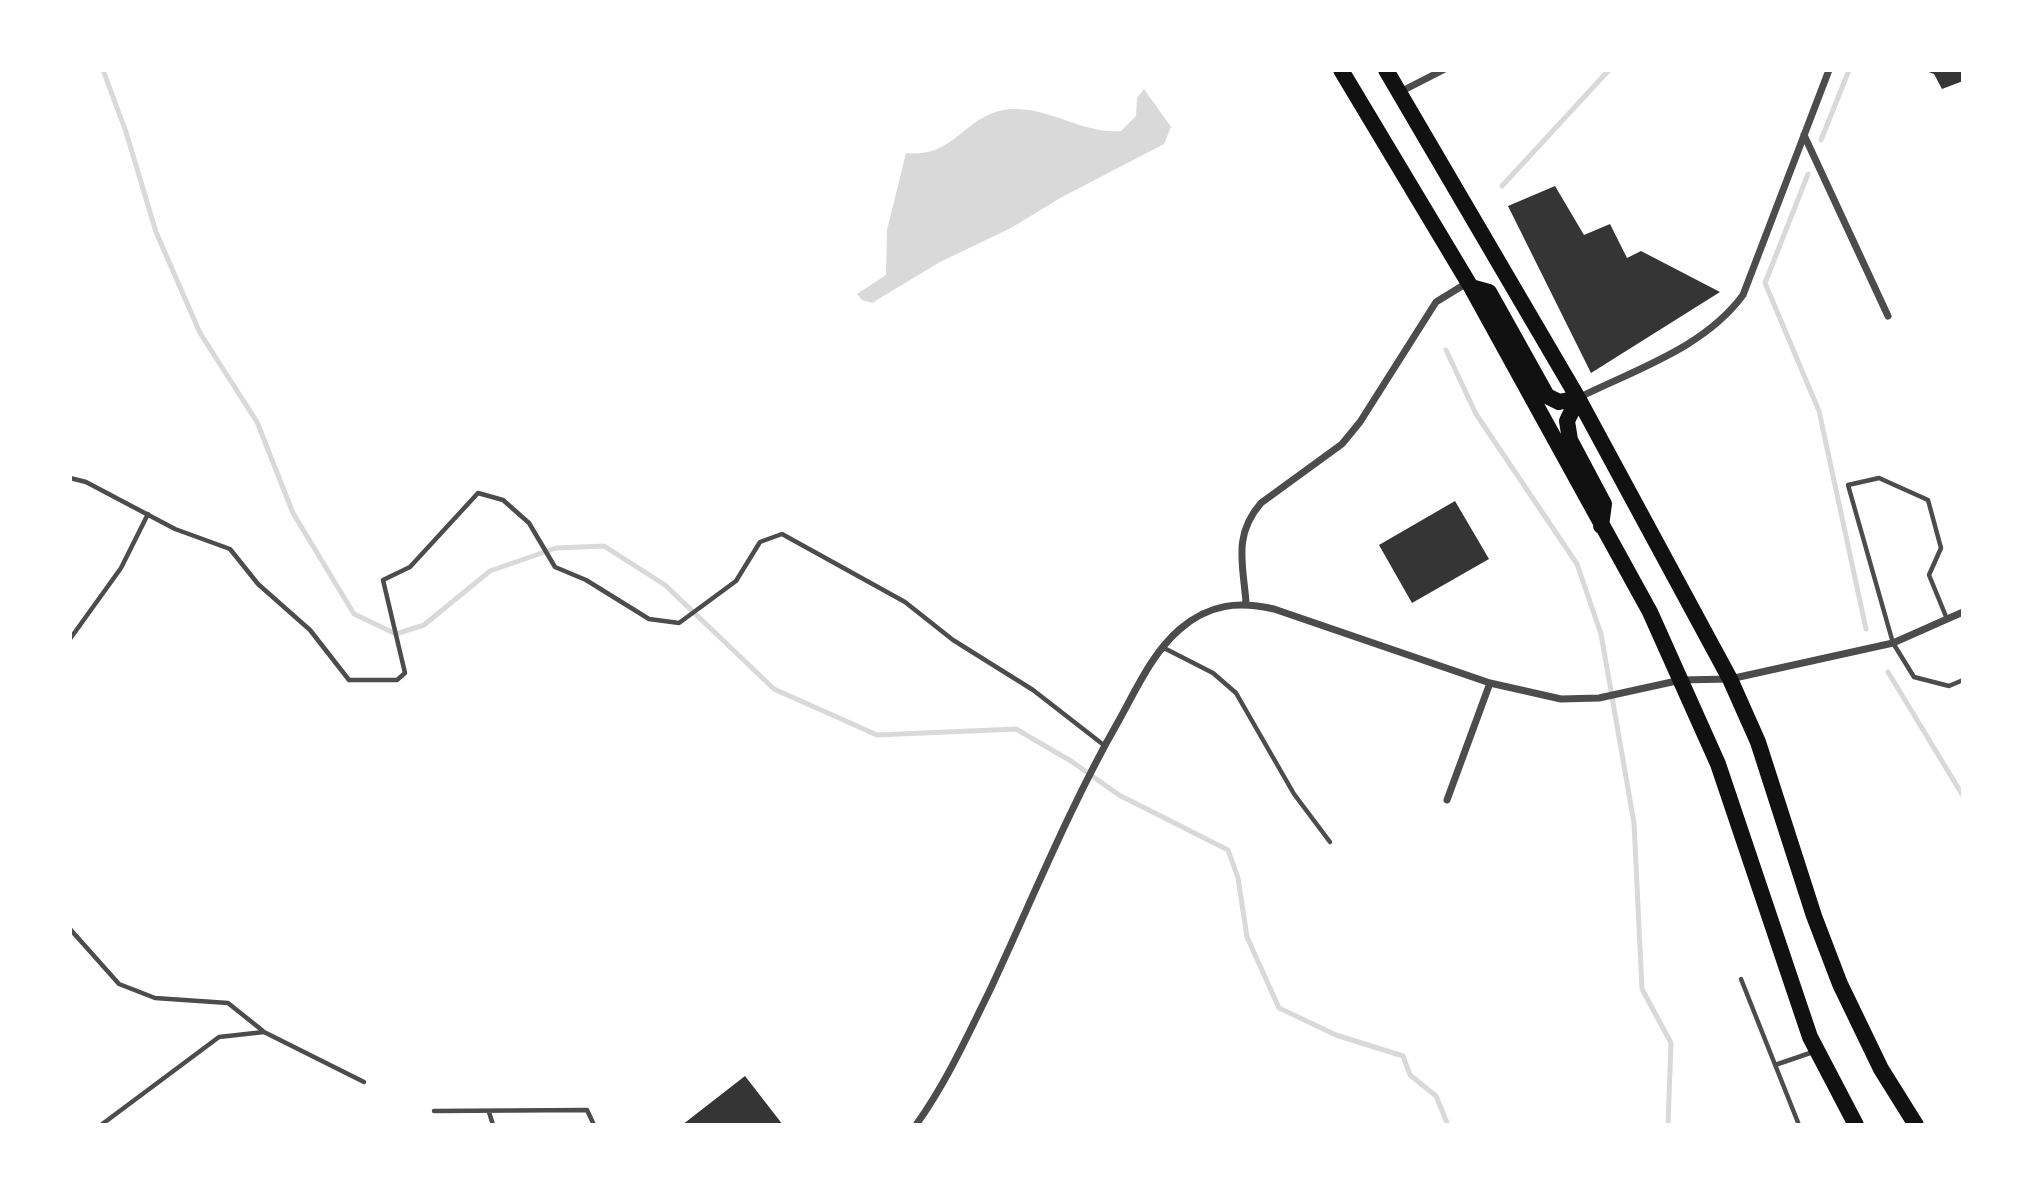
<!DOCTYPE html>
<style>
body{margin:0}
#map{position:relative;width:2033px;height:1195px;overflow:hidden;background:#fff;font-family:"PT Sans Narrow",sans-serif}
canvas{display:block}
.frame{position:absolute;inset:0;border:72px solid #fff;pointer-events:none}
</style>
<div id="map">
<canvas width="2033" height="1195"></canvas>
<div class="frame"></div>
</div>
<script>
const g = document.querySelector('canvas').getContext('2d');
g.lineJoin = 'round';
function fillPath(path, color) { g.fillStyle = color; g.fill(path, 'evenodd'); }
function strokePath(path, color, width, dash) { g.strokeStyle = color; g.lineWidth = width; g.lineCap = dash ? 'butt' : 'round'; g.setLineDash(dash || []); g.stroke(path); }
fillPath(new Path2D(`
 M1144 89 1171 127 1164 144 1062 197 1011 228 940 262 872 303 862 300 857 294 886 275 887 230 906 153C956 159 965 112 1011 109 1050 107 1083 134 1121 131L1136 116 1137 98Z`), '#d9d9d9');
strokePath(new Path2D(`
 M103 70 126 132 156 232 200 333 257 422 293 513 354 614 396 634 424 625 490 571 556 548 604 546 665 585 774 689 877 735 1016 729 1071 761 1119 795 1228 850 1238 878 1247 937 1279 1008 1336 1035 1403 1056 1410 1075 1436 1096 1448 1125
 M1821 140 1849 70
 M1808 174 1765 283 1819 411 1866 629
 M1502 186 1609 70
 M1446 350 1476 414 1577 564 1601 634 1634 823 1642 989 1671 1043 1668 1125
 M1888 672 1963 796`), '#d9d9d9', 5);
fillPath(new Path2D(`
 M1923 70H1963V81L1942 89 1934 74Z
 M1555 186 1584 235 1610 224 1627 258 1641 251 1720 292 1591 373 1508 206Z
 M1455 501 1489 559 1412 603 1379 545Z
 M745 1076 783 1125H682Z`), '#353535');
strokePath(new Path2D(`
 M70 478 86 482 175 529 230 549 258 584 310 630 349 680H397L405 673 383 580 410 567 478 493 503 500 529 523 555 567 586 580 649 619 679 623 736 581 760 542 782 534 905 602 953 640 1033 690 1105 746
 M1947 619 1929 575 1941 548 1928 500 1879 478 1848 485 1893 643 1914 677 1949 686 1963 680
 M70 639 121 568 148 514
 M1164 648 1213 673 1236 693 1294 794 1330 842
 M70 929 119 984 155 998 228 1003 263 1031
 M1741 979 1799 1125
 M1775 1065 1813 1052
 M434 1111 587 1110 594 1125
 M489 1112 493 1125
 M101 1125 219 1037 264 1032 364 1082`), '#4c4c4c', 4.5);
strokePath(new Path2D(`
 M1400 92 1443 70
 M1804 135 1888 316
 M1578 398C1636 369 1704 348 1743 295L1829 70
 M1246 602C1243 564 1233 535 1261 503L1342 444 1360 422 1436 302 1467 283
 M1447 800 1490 683
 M916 1125C946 1083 967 1037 990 990 1032 900 1069 808 1118 722 1136 690 1152 653 1180 629 1209 604 1238 601 1274 609L1490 683 1561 699 1599 698 1681 680 1730 679 1893 643 1963 612`), '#4c4c4c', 7);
strokePath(new Path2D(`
 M1341 70 1471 287 1650 612 1718 764 1810 1037 1856 1125
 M1386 70 1578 398 1730 679 1758 742 1814 916 1840 984 1881 1069 1916 1125
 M1471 287 1489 292 1547 396 1559 402 1578 398
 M1578 398 1567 421 1570 440 1604 504 1601 526`), '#111', 16);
</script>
